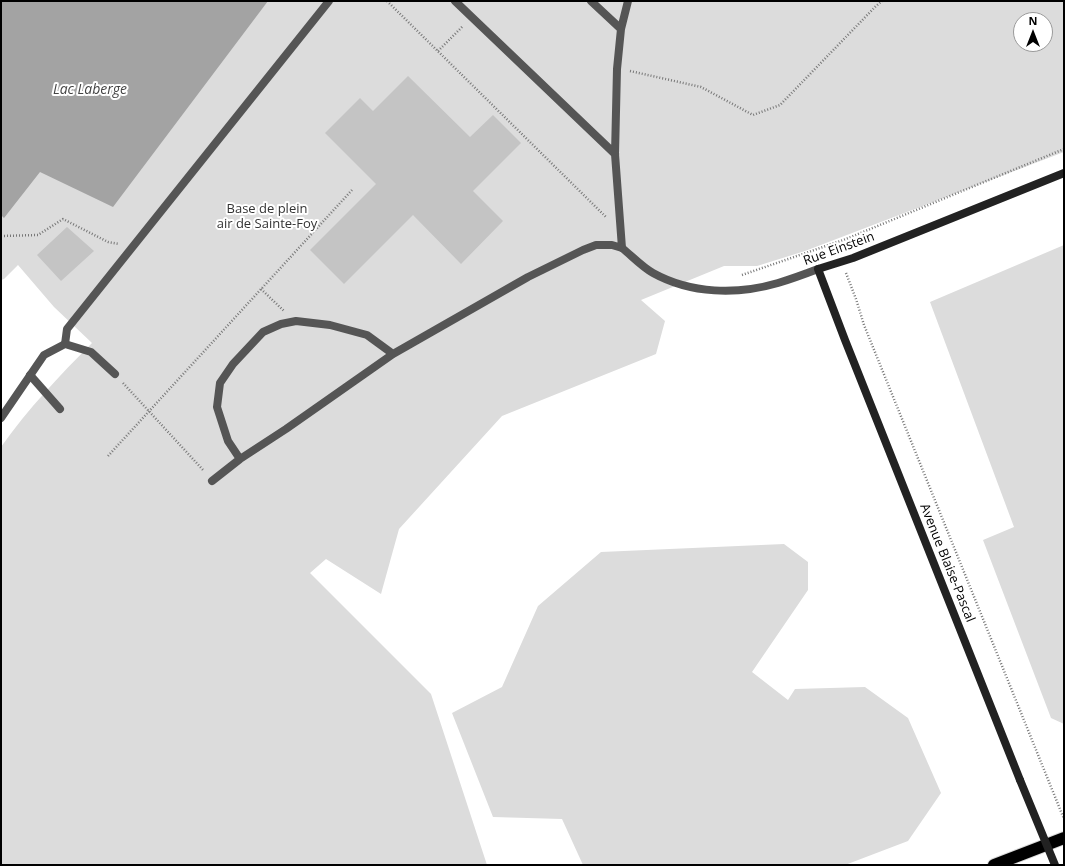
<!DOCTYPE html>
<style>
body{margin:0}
#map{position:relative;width:1065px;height:866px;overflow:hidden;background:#fff;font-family:"Open Sans",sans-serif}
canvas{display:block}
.frame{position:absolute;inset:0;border:2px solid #000;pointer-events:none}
.north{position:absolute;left:1013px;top:12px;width:40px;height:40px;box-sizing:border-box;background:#fff;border:1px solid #999;border-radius:50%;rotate:0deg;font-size:11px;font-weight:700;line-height:16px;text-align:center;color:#000}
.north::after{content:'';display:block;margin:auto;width:14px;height:18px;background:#000;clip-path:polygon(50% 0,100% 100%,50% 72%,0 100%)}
</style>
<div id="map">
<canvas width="1065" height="866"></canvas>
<div class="frame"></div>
<div class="north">N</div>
</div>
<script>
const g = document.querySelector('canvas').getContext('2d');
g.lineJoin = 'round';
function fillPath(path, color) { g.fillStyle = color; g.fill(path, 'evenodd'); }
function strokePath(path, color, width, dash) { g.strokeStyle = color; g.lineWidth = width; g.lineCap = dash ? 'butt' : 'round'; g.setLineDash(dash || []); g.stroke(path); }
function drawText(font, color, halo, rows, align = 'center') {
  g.font = font + ' "Open Sans",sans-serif'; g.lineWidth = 4; g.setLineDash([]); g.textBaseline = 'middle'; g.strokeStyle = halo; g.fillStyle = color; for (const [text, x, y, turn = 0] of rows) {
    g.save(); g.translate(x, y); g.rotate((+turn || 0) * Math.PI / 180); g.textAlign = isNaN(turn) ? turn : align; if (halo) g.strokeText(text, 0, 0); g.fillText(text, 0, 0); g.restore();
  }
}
fillPath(new Path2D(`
 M1 1H1064V152L805 251 757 266H724L641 300 665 321 656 354 502 416 399 529 381 594 326 559 310 573 431 694 487 865H1V447C28 409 59 376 92 343L54 307 18 265 4 279 1 280ZM1021 20H1045V44H1021Z
 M1064 245V724L1051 718 983 540 1014 527 930 302Z
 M784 544 808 562V590L752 672 788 700 795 689 865 687 908 718 941 793 908 841 845 865H583L562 819 493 817 452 713 502 687 538 606 601 552Z`), '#dcdcdc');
fillPath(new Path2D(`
 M1 1H268L113 207 40 172 4 218 1 215Z`), '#a3a3a3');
fillPath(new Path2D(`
 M408 76 470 137 493 115 521 143 473 191 503 221 461 264 413 215 344 284 310 250 376 184 325 133 360 98 373 111Z
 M67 227 94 251 61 281 37 255Z`), '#c4c4c4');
const highway = new Path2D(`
 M994 865 1064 838`);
strokePath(highway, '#dbdbdb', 14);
strokePath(new Path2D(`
 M387 1 606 217
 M438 51 463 26
 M630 71 701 87 753 115 780 105 875 7 882 1
 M1 236 38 235 63 219 108 242 119 244
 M846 273 856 299 864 325 1064 819
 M742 275 846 239 1064 149
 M261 289 284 311
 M123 383 204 471
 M108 456 352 190`), '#777', 2.5, [1, 2]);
strokePath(new Path2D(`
 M455 1 615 154
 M621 29 628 1
 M65 344 67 329 329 1
 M30 375 60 409
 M240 459 228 441 217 407 220 383 233 364 263 332 281 324 296 321 330 325 367 335 393 354
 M212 481 240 459 286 429 393 354 528 277 583 250 596 245H612L622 248 615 154 617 69 621 29 591 1`), '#555', 8);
strokePath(new Path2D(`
 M622 248C632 256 642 267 653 273 691 294 737 295 778 283 791 279 805 274 818 269
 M1 418 44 355 65 344 91 352 115 374`), '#555', 8);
strokePath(new Path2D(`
 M1020 780 845 340 818 269 853 258 1064 173`), '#222', 8);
strokePath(highway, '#000', 12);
strokePath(new Path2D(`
 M1020 780 1055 865`), '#222', 8);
drawText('13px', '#333', '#fff', [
 ["Base de plein",267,209],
 ["air de Sainte-Foy",267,224]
]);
drawText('13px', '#000', '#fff', [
 ["Rue Einstein",839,249,-20],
 ["Avenue Blaise-Pascal",947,563,68]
]);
drawText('italic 14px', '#444', '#fff', [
 ["Lac Laberge",90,90]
]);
</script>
